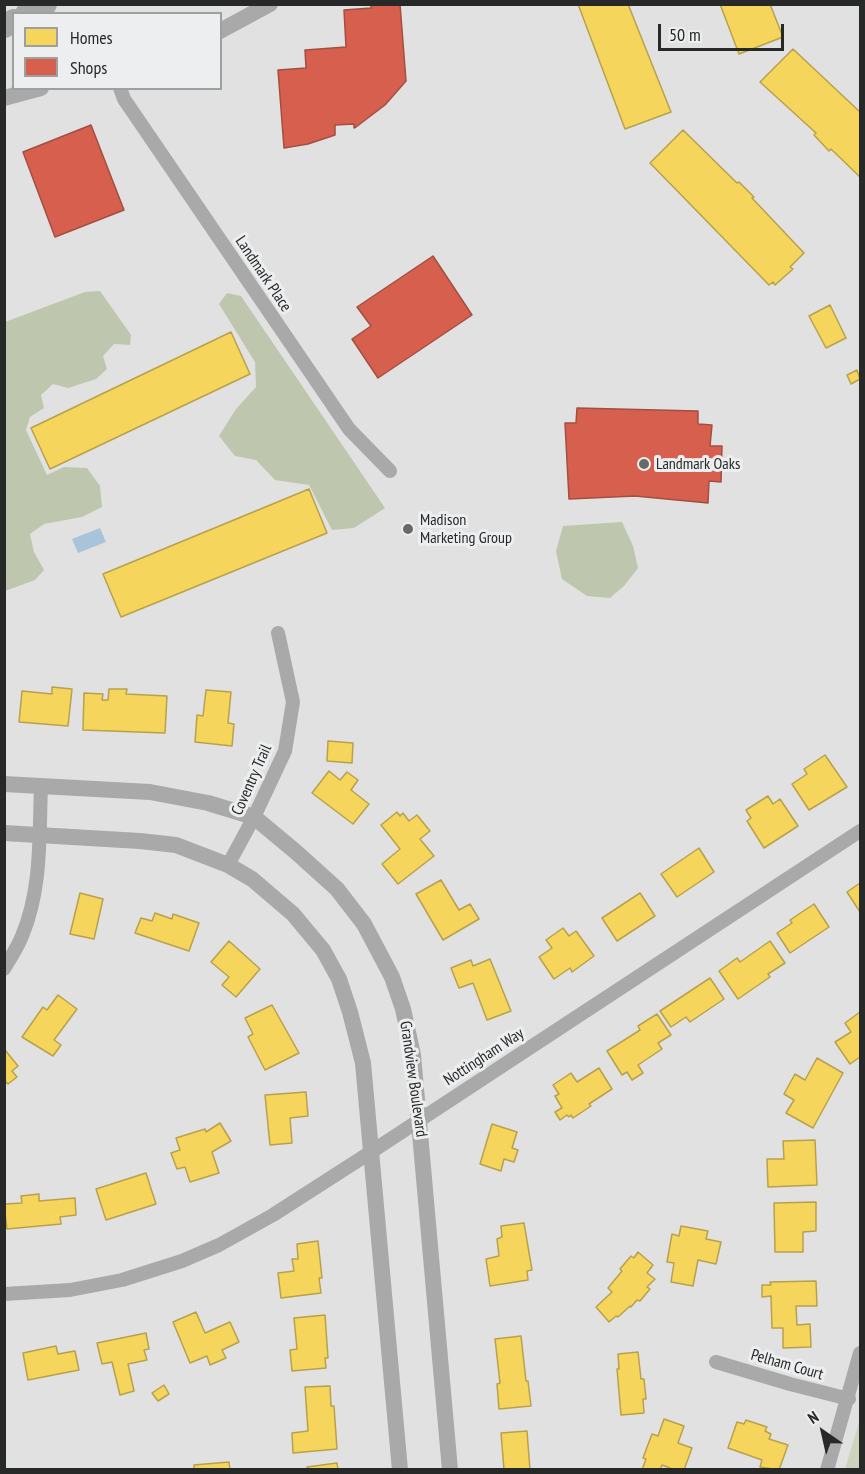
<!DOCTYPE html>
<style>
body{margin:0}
#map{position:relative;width:865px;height:1474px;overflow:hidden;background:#e1e1e1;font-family:"PT Sans Narrow",sans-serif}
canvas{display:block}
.frame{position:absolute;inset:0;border:6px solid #272828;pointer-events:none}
.legend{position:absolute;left:12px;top:12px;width:210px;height:78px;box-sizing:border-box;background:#edeeef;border:2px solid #9e9f9f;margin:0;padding:8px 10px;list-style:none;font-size:18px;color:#272828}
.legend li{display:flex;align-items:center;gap:12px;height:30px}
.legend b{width:30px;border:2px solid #9e9f9f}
.north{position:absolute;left:793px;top:1402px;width:60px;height:60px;-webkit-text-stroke:4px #edeeef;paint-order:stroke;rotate:326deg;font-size:16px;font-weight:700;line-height:24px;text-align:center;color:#272828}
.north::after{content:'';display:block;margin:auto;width:21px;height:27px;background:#272828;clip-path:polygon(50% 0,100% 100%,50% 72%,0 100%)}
.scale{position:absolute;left:658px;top:24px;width:126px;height:27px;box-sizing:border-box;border:3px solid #272828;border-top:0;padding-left:8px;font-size:18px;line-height:21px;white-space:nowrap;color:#272828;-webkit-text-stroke:4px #edeeef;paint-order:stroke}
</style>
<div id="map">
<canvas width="865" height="1474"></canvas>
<div class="frame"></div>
<ul class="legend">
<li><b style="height:16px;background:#f6d55c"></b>Homes</li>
<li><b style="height:16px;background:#d6604d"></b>Shops</li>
</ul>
<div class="north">N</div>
<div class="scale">50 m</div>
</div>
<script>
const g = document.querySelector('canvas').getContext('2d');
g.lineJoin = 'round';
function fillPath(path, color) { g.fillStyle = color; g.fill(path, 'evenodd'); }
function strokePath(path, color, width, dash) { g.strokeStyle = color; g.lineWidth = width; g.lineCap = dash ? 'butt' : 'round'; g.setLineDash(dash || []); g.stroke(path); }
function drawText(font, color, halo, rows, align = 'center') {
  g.font = font + ' "PT Sans Narrow",sans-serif'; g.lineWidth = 6; g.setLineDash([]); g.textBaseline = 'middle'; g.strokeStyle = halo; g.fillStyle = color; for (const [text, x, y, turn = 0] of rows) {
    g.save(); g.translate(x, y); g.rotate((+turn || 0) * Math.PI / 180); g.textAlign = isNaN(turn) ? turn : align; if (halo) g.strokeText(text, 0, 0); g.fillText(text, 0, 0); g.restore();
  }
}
fillPath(new Path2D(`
 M860 1419V1469H845Z`), '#cdd4be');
fillPath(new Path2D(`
 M100 291 131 335 130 345 114 344 103 356 107 369 96 379 68 388 53 384 41 395 44 408 30 417 26 430 47 475 64 467 87 468 100 486 102 507 82 517 44 524 30 534 34 552 44 570 35 580 5 591V322L85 292Z
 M227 293 241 296 385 508 354 528 332 530 309 485 275 480 256 460 235 456 219 436 236 409 256 387 255 362 219 304Z
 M622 522 633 546 638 568 624 586 610 598 587 596 562 579 556 551 563 526Z`), '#bec7ae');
fillPath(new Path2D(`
 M100 528 106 542 78 553 72 539Z`), '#a8c4da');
const homes = new Path2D(`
 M578 4H628L671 112 625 129Z
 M720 4H770L783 37 739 54Z
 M793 49 860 112V177L831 149 829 151 814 135 816 133 760 82Z
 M683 130 737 183 739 182 754 197 752 198 804 253 790 267 793 269 775 285 773 282 769 285 650 163Z
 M830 305 846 338 826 348 809 316Z
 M231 332 250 374 50 469 31 428Z
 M857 370 860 379 851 384 847 375Z
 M309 489 327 533 121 617 103 574Z
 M52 687 72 689 68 726 19 722 22 691 52 694Z
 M109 689H127L126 694 167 696 165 733 83 730 84 693 103 694 102 700H108Z
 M206 690 231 692 228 723 234 724 232 746 195 742 197 715 203 716Z
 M328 741 353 743 352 763 327 761Z
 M825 755 847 787 809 810 792 784 807 774 804 769Z
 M329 771 340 780 347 772 358 780 351 790 369 804 353 824 312 793Z
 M768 796 773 804 780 799 798 826 764 848 747 821 751 818 746 810Z
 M397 812 400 816 403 813 409 821 417 815 430 831 420 839 434 856 398 884 382 864 400 849 381 825Z
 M699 848 714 872 677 897 661 874Z
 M441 880 459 910 470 904 479 919 443 940 416 894Z
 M860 883V912L847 892Z
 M80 893 103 899 94 939 70 934Z
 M640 893 655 916 617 941 602 918Z
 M814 904 829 927 790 953 777 933 792 923 790 920Z
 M155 913 172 919 173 914 199 923 189 951 135 933 141 918 152 921Z
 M563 928 569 936 576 931 594 956 572 972 570 968 554 979 539 957 552 948 546 940Z
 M229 941 260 969 236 997 222 985 229 977 211 962Z
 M770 941 785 963 768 974 770 977 738 999 719 971 737 958 740 962Z
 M490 959 511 1011 487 1020 473 983 459 988 451 968 471 960 473 966Z
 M710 978 724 999 690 1022 686 1017 671 1027 660 1011Z
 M58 995 77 1009 54 1040 61 1045 53 1056 22 1037 43 1007 47 1010Z
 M272 1005 299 1053 265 1070 248 1037 253 1034 245 1018Z
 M860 1012V1057L850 1064 835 1042 851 1032 845 1023Z
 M657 1014 671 1035 658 1043 662 1049 638 1065 643 1073 632 1080 627 1072 622 1075 607 1051 640 1030 638 1026Z
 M5 1050 18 1066 12 1071 17 1077 8 1084 4 1080Z
 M817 1058 843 1073 813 1128 786 1113 794 1100 784 1094 795 1074 805 1080Z
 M599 1068 612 1089 589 1104 591 1106 573 1118 571 1115 569 1117 567 1115 560 1120 555 1112 562 1108 555 1096 559 1094 553 1085 571 1073 577 1082Z
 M306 1092 308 1116 290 1118 292 1143 270 1145 265 1095Z
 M220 1123 231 1141 212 1152 219 1173 190 1182 185 1167 177 1169 171 1153 180 1150 176 1138 205 1129 206 1132Z
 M492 1124 517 1132 512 1148 518 1150 514 1162 504 1159 501 1171 480 1164Z
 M815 1140 817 1185 768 1187 767 1159H784L783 1141Z
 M146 1173 156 1204 106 1220 96 1189Z
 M39 1194V1201L75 1198 76 1215 60 1217 61 1224 7 1229 4 1204 22 1203 21 1196Z
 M816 1202V1231L803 1232V1252H775L774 1203Z
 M524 1223 532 1270 527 1271 528 1280 490 1286 486 1259 499 1256 497 1239 502 1237 501 1226Z
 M681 1226 708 1231 706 1239 721 1242 716 1264 698 1260 693 1286 671 1282 674 1263 667 1262 672 1234 679 1236Z
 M318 1241 322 1278H319L321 1293 281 1298 278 1273 294 1271 292 1259H298L297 1244Z
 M638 1252 653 1265 647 1273 655 1279 647 1287 650 1289 640 1301 637 1300 631 1307 630 1306 618 1317 616 1316 609 1322 596 1307 612 1292 608 1288 622 1271 620 1269 631 1256 634 1258Z
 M816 1281 817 1306H796L797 1325 810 1324 811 1347 783 1348V1328H772L771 1296 762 1297V1285H771L770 1282Z
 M196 1312 205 1333 230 1322 239 1342 222 1350 226 1358 210 1365 207 1356 190 1363 173 1322Z
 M325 1315 328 1358H325L326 1368 292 1371 290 1350 297 1349 294 1318Z
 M146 1333 149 1349 144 1350 147 1360 128 1364 134 1391 120 1395 112 1362 102 1364 97 1343Z
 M521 1336 526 1381H528L531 1406 499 1409 497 1384 500 1383 495 1339Z
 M56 1346 58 1354 75 1351 79 1370 28 1380 23 1353Z
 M638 1352 641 1379H644L646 1399H643L644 1413 621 1415 617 1369H619L618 1354Z
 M164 1385 169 1394 158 1401 152 1393Z
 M330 1386 331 1406H334L337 1449 293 1453 292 1433 308 1431 305 1387Z
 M664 1419 684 1426 678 1443 692 1448 684 1470H669L670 1468 662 1465 660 1470H642L646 1459 643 1458 652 1434 658 1436Z
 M746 1420 767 1427 765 1431 771 1434 769 1439 788 1445 779 1470 760 1467 762 1460 728 1448 737 1422 744 1424Z
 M527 1431 530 1470H504L501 1433Z
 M229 1462 230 1470H194V1465Z
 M337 1463 338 1470H308L307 1467Z`);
fillPath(homes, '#f6d55c');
strokePath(homes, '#b8a14c', 1.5);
const shops = new Path2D(`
 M371 4H400L406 81 385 105 356 127 354 128V124L335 125V135L308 144 284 148 278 70 306 68 305 50 346 47 344 10 371 8Z
 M91 125 124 210 55 237 23 152Z
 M433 256 472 315 378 378 352 339 371 326 357 307Z
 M577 408 698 411V424L712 425 710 446H722L721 482 709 481 708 503 635 496 569 499 565 423H576Z`);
fillPath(shops, '#d6604d');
strokePath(shops, '#a24f42', 1.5);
strokePath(new Path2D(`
 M120 88 124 99 349 429 390 471
 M228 865 254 817 285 751 293 702 278 633
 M4 969C10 958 18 947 22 936 42 889 39 836 41 786
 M4 1294 70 1290 122 1280 182 1261 219 1245 273 1215 371 1152 860 831
 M716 1362 790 1384 849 1399
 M827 1470 860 1353`), '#aaa9a9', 14);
strokePath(new Path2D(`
 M220 31 270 4
 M4 98 41 88
 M4 784 150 792 208 803 254 817 296 852 337 889 364 924 392 977 403 1009 413 1055 450 1470
 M4 833 140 841 176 845 228 865 252 879 293 914 323 950 339 979 350 1012 363 1063 400 1470`), '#aaa9a9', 16);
strokePath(new Path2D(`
 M27 14 45 4
 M4 26 14 21`), '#a7a6a6', 24);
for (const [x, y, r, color] of [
 [644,464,6,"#686969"],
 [408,529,6,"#686969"]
]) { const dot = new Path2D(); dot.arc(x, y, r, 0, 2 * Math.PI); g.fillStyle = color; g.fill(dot); strokePath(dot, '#edeeef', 2); }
drawText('16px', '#272828', '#edeeef', [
 ["Landmark Place",263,274,56],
 ["Coventry Trail",252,780,-66],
 ["Nottingham Way",484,1057,-33],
 ["Grandview Boulevard",413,1079,82],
 ["Pelham Court",787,1365,16]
]);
drawText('16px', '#272828', '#edeeef', [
 ["Landmark Oaks",656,464],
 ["Madison",420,520],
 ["Marketing Group",420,538]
], 'left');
</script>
